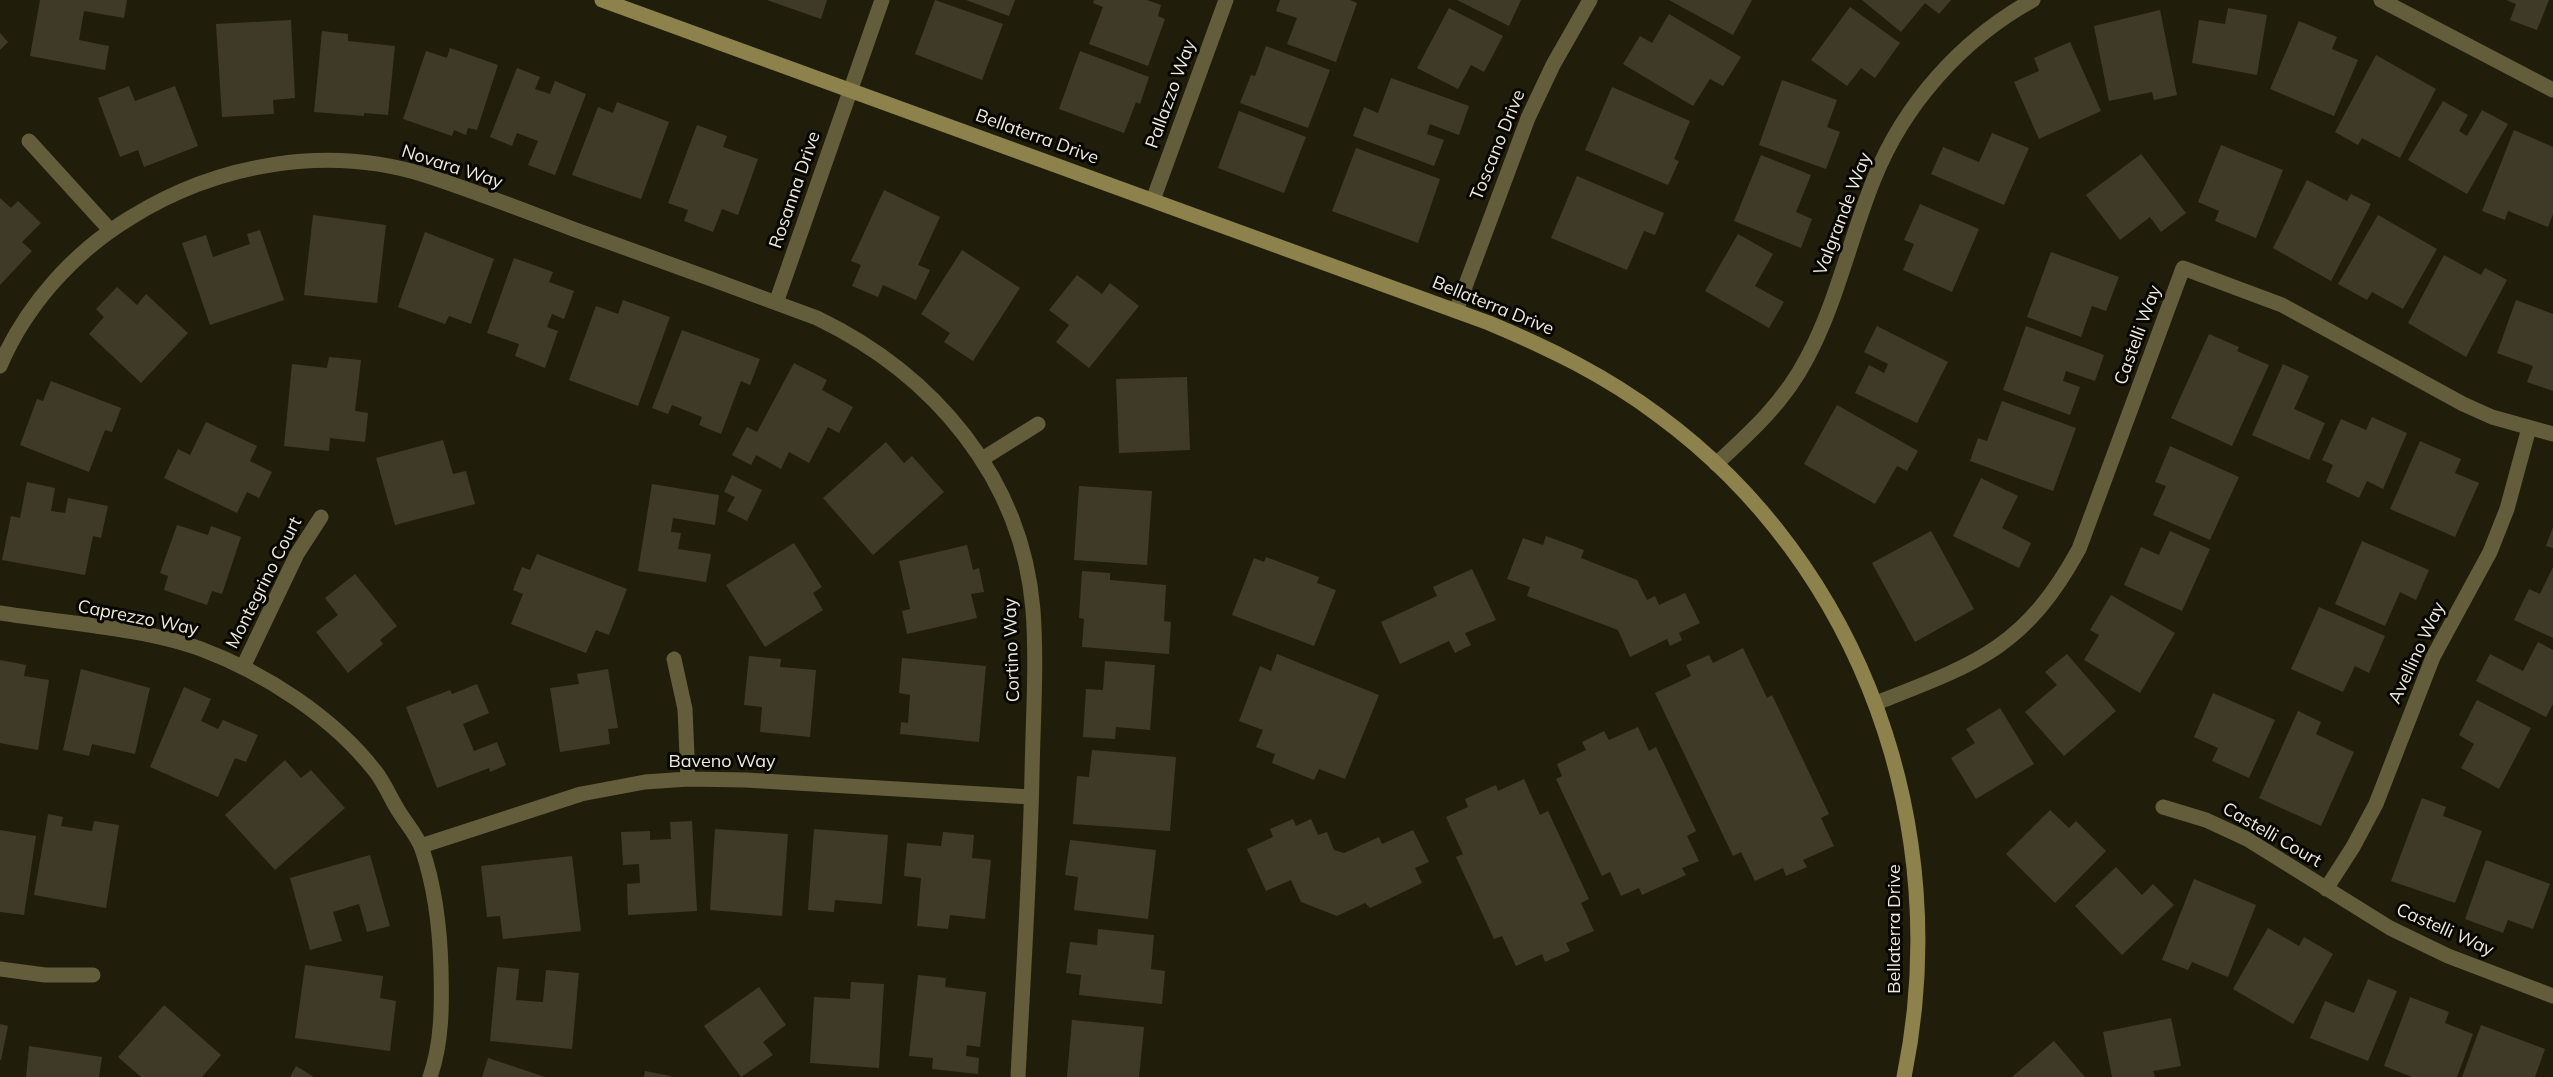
<!DOCTYPE html>
<style>
body{margin:0}
canvas{display:block;background:#201d0a}
</style>
<canvas width="2553" height="1077"></canvas>
<script>
const g = document.querySelector('canvas').getContext('2d');
g.lineJoin = 'round';
function fillPath(path, color) { g.fillStyle = color; g.fill(path, 'evenodd'); }
function strokePath(path, color, width, dash) { g.strokeStyle = color; g.lineWidth = width; g.lineCap = dash ? 'butt' : 'round'; g.setLineDash(dash || []); g.stroke(path); }
function drawText(font, color, halo, rows, align = 'center') {
  g.font = font + ' Mulish,sans-serif'; g.lineWidth = 6; g.setLineDash([]); g.textBaseline = 'middle'; g.strokeStyle = halo; g.fillStyle = color; for (const [text, x, y, turn = 0] of rows) {
    g.save(); g.translate(x, y); g.rotate((+turn || 0) * Math.PI / 180); g.textAlign = isNaN(turn) ? turn : align; if (halo) g.strokeText(text, 0, 0); g.fillText(text, 0, 0); g.restore();
  }
}
fillPath(new Path2D(`
 M40 0H127L124 18 84 11 79 40 109 46 105 70 30 56Z
 M767 0H827L821 19Z
 M935 0 1003 24 982 80 915 54Z
 M966 0H1015L1009 16Z
 M1094 0H1147L1161 5 1158 16 1165 19 1148 66 1089 44 1103 7 1093 3Z
 M1280 0H1350L1357 3 1336 62 1287 44 1297 18 1276 11Z
 M1457 0H1521L1509 26Z
 M1669 0H1752L1733 35Z
 M1862 0H1951L1939 14 1925 3 1901 32Z
 M2506 0H2549L2537 30 2510 20 2516 4Z
 M1850 7 1900 43 1875 78 1861 68 1847 86 1811 60Z
 M1449 8 1503 36 1484 72 1471 65 1458 89 1417 68Z
 M2228 8 2267 15 2257 75 2192 63 2199 20 2225 24Z
 M2160 10 2177 95 2154 100 2152 92 2109 101 2094 26Z
 M1669 14 1741 57 1723 86 1710 79 1693 106 1623 64 1640 36 1652 43Z
 M291 20 295 98 273 100 274 114 222 117 216 24Z
 M2299 21 2337 37 2332 49 2358 60 2334 116 2270 89Z
 M322 31 348 34V41L395 46 388 115 364 113V116L314 112Z
 M0 33 8 42 0 50Z
 M2070 42 2101 111 2039 139 2014 82 2039 71 2034 58Z
 M1266 46 1330 70 1308 128 1240 103 1251 75 1255 76Z
 M450 48 498 65 477 130 468 128 466 135 454 130 452 136 403 119 426 51 447 58Z
 M1080 51 1149 77 1140 104 1136 102 1124 133 1059 109Z
 M2376 55 2436 89 2400 158 2362 138 2358 145 2335 132Z
 M517 68 540 77 535 89 550 94 555 81 586 94 555 175 528 165 538 141 517 133 512 146 490 137Z
 M1391 78 1469 106 1459 135 1430 124 1427 134 1444 140 1434 166 1353 136 1364 107 1378 113Z
 M1782 80 1837 100 1827 127 1840 132 1826 169 1759 145Z
 M129 86 135 101 175 86 198 146 144 167 138 150 120 157 98 98Z
 M1612 87 1690 121 1674 159 1679 161 1668 185 1585 150Z
 M2443 101 2468 115 2459 131 2467 136 2482 110 2508 124 2467 194 2408 160Z
 M617 102 669 122 641 199 572 175 598 107 613 113Z
 M1239 111 1306 137 1284 193 1218 168Z
 M697 125 727 136 723 147 758 159 738 215 722 209 713 232 684 221 688 210 668 203Z
 M2514 130 2553 147V214L2548 227 2508 211 2505 220 2482 211Z
 M1992 133 2029 148 2004 205 1931 174 1943 147 1979 162Z
 M2221 145 2283 170 2256 238 2215 221 2219 211 2198 202Z
 M1356 148 1440 179 1418 243 1332 211Z
 M2141 154 2186 213 2161 232 2150 217 2120 240 2086 195Z
 M1761 155 1811 175 1796 212 1812 219 1801 248 1734 221Z
 M1577 176 1664 213 1655 235 1644 231 1627 270 1551 238Z
 M2307 180 2347 201 2351 194 2371 204 2331 281 2273 248Z
 M884 190 940 217 918 265 930 270 916 300 883 285 878 297 852 286 861 265 851 261Z
 M0 198 11 208 18 201 41 223 22 242 32 251 0 285Z
 M1920 204 1979 229 1952 292 1903 270 1914 244 1904 240Z
 M313 215 386 225 377 303 304 295Z
 M2378 215 2437 249 2403 309 2372 292 2367 300 2338 284Z
 M260 230 284 300 210 325 182 243 206 235 213 257 250 244 247 234Z
 M425 232 494 259 471 324 449 316 445 324 398 307Z
 M1738 234 1773 254 1755 286 1784 302 1769 328 1705 291Z
 M962 250 1020 288 973 361 944 342 950 333 921 314Z
 M2051 252 2119 277 2106 311 2092 306 2081 337 2027 317Z
 M2444 255 2481 275 2485 268 2507 280 2466 357 2408 323Z
 M514 258 553 272 549 282 574 291 564 319 552 314 547 327 558 331 545 368 515 356 519 344 487 333Z
 M1077 275 1102 294 1110 283 1139 306 1089 368 1056 342 1069 325 1049 310Z
 M117 287 137 305 146 294 188 333 141 383 89 334 104 317 96 309Z
 M623 300 670 317 638 406 569 380 596 306 618 314Z
 M2516 300 2553 314V391L2527 382 2533 366 2497 353Z
 M1877 326 1948 362 1917 423 1855 393 1869 365 1884 373 1888 364 1864 352Z
 M2026 326 2104 355 2095 381 2066 371 2063 381 2080 387 2070 415 2003 390Z
 M682 330 760 359 750 385 741 381 721 434 699 425 702 417 672 405 668 414 652 408Z
 M2209 334 2239 347 2237 351 2269 365 2232 446 2171 418Z
 M329 357 361 360 355 411 368 413 365 442 330 438 329 451 284 446 292 364 327 368Z
 M794 363 827 380 822 390 853 407 839 433 828 427 809 463 789 452 781 469 756 455 751 465 732 455 747 427 757 432Z
 M2283 364 2309 376 2294 409 2325 423 2309 460 2252 435Z
 M1187 377 1190 450 1119 453 1116 379Z
 M51 381 121 408 112 432 105 430 89 472 20 445 37 399 43 401Z
 M2002 401 2076 428 2053 491 1970 461 1978 438 1987 441Z
 M1837 405 1918 451 1907 471 1897 466 1875 504 1804 464Z
 M2372 417 2407 433 2383 489 2367 481 2359 498 2326 482 2333 465 2322 460 2341 419 2366 430Z
 M206 422 257 446 250 461 272 472 259 498 247 492 237 513 164 478 178 449 190 455Z
 M443 440 453 474 466 471 475 504 395 525 376 458Z
 M2420 441 2461 459 2455 473 2479 483 2455 537 2390 509Z
 M886 442 904 463 912 456 944 492 873 555 823 498Z
 M2170 446 2239 477 2210 540 2153 515 2166 486 2155 482Z
 M732 475 762 490 747 521 727 511 735 497 724 492Z
 M1981 478 2018 496 2002 528 2031 543 2019 568 1953 536Z
 M27 482 55 488 51 511 65 513 68 498 108 506 101 538 93 536 85 575 2 560 11 516 20 518Z
 M652 484 719 495 715 525 673 518 671 532 681 533 678 549 711 554 706 582 638 571Z
 M1079 486 1152 491 1147 565 1074 560Z
 M177 525 208 535 211 526 241 537 222 594 212 591 207 605 164 590 168 576 160 573Z
 M2553 527V548L2546 546Z
 M1931 531 1974 609 1915 642 1872 563Z
 M2170 531 2210 549 2182 611 2124 585 2141 547 2159 555Z
 M1546 536 1584 550 1581 558 1637 580 1647 600 1655 596 1659 605 1685 593 1700 623 1679 633 1682 640 1670 646 1667 639 1630 657 1618 630 1527 596 1530 587 1507 579 1523 538 1543 545Z
 M2362 541 2429 570 2416 600 2400 592 2385 626 2335 604Z
 M794 543 822 587 813 593 823 610 765 647 726 585Z
 M967 545 973 570 979 568 984 592 971 594 977 618 907 634 902 611 910 609 899 561Z
 M537 554 627 589 609 635 596 630 586 653 511 624 523 594 513 590 522 567 530 570Z
 M1266 557 1319 577 1317 583 1336 590 1314 646 1232 615 1254 558 1264 562Z
 M2553 567V638L2514 620 2529 589 2540 594Z
 M1472 569 1496 620 1465 633 1471 645 1455 653 1449 641 1400 664 1381 622 1437 596 1433 587Z
 M1082 571 1110 573V580L1166 585 1164 621 1171 622 1169 654 1082 647 1084 619 1079 618Z
 M355 574 397 626 380 640 383 644 348 673 316 632 338 615 325 598Z
 M2111 595 2175 633 2140 693 2084 660 2099 635 2090 630Z
 M2319 607 2385 636 2369 673 2355 666 2343 692 2291 669Z
 M2538 642 2553 650V704L2546 717 2476 681 2490 654 2523 671Z
 M1743 648 1767 698 1772 695 1829 814 1821 818 1834 846 1803 860 1807 867 1786 876 1783 868 1755 881 1741 852 1733 856 1655 693 1691 676 1686 665 1709 655 1713 663Z
 M1277 654 1379 695 1345 779 1319 769 1314 780 1272 763 1275 754 1256 747 1263 730 1239 721 1260 666 1271 671Z
 M2067 654 2116 711 2064 756 2025 712 2057 685 2045 672Z
 M749 656 781 659 780 667 816 670 810 737 760 732 762 707 744 705Z
 M902 658 986 666 979 742 900 734 901 722 908 723 910 695 899 693Z
 M0 660 26 665 24 676 49 680 38 750 0 743Z
 M1105 661 1155 665 1150 730 1116 727 1115 739 1083 737 1086 689 1103 690Z
 M81 669 150 688 135 754 92 744 89 756 63 750Z
 M608 669 618 728 608 729 610 744 560 752 550 688 579 684 577 674Z
 M477 684 489 713 463 724 474 751 497 742 506 765 490 772 489 768 437 788 406 707 450 690 452 694Z
 M184 687 211 699 201 721 218 729 223 720 258 735 246 762 235 758 218 797 150 767Z
 M2213 693 2275 720 2249 778 2212 761 2218 748 2194 737Z
 M2477 700 2531 728 2499 789 2461 768 2474 744 2459 735Z
 M2000 708 2034 764 1976 799 1951 758 1975 743 1966 729Z
 M2298 711 2321 722 2316 734 2354 752 2321 826 2259 798Z
 M1638 727 1649 751 1656 747 1696 831 1687 836 1699 861 1682 868 1686 875 1642 895 1639 888 1621 896 1610 872 1602 876 1556 779 1562 776 1557 764 1586 750 1582 742 1604 731 1609 740Z
 M1092 750 1176 757 1170 831 1073 824 1077 776 1089 777Z
 M285 760 301 778 311 770 345 808 275 870 225 815Z
 M1524 779 1540 815 1548 811 1589 899 1581 903 1594 931 1566 943 1570 951 1545 962 1542 954 1516 966 1502 936 1494 939 1456 857 1463 854 1446 817 1468 807 1465 799 1496 785 1498 791Z
 M2422 798 2446 807 2443 816 2482 831 2455 903 2391 881Z
 M2050 810 2069 828 2076 821 2106 851 2055 903 2006 854Z
 M48 814 63 817 61 826 92 831 94 821 119 825 106 908 34 895Z
 M1293 819 1296 826 1311 819 1318 835 1327 832 1334 850 1344 853 1379 837 1382 844 1413 830 1429 862 1415 868 1422 883 1370 908 1365 903 1337 916 1301 902 1291 880 1266 891 1247 849 1273 837 1270 829Z
 M692 821 697 911 628 915 627 884 640 883 639 864 623 865 621 832 650 831V840L671 839 670 822Z
 M715 829 788 834 782 916 710 910Z
 M814 829 888 835 882 904 835 900 834 912 808 910Z
 M0 830 36 836 24 915 0 912Z
 M943 832 974 835 972 858 991 860 985 919 950 915 948 929 917 926 921 878 904 876 907 843 941 846Z
 M1070 840 1156 850 1148 919 1074 910 1078 877 1065 875Z
 M370 855 390 926 367 932 359 904 333 912 342 941 310 950 290 878Z
 M572 856 581 931 503 939 500 916 487 917 481 866Z
 M2486 860 2550 884 2533 929 2508 920 2503 933 2465 919Z
 M2116 867 2142 895 2153 884 2174 905 2122 955 2075 906Z
 M2194 879 2256 905 2228 977 2192 962 2188 970 2162 960Z
 M2268 928 2299 946 2304 937 2333 954 2293 1024 2233 989Z
 M1098 929 1154 935 1151 969 1165 971 1162 1004 1079 995 1081 975 1066 973 1070 942 1097 945Z
 M305 965 383 976 380 998 396 1001 390 1051 295 1038Z
 M497 967 519 969 516 1000 543 1002 546 970 579 973 572 1049 490 1041Z
 M918 975 946 978 945 987 986 992 980 1047 967 1045 966 1056 979 1058 978 1074 932 1069 933 1058 909 1056Z
 M2368 979 2397 991 2368 1061 2310 1038 2325 1001 2354 1013Z
 M851 982 884 984 879 1068 810 1063 814 997 850 999Z
 M759 987 786 1025 763 1042 773 1055 741 1077 704 1026Z
 M2410 997 2449 1012 2445 1023 2473 1034 2457 1077H2412L2384 1066Z
 M164 1005 221 1055 202 1077H141L118 1057Z
 M2171 1018 2181 1066 2153 1071 2155 1077H2112L2103 1032Z
 M1072 1020 1144 1027 1139 1077H1067Z
 M0 1024 8 1026 1 1060H0Z
 M2481 1025 2545 1049 2535 1077H2462Z
 M2054 1041 2085 1077H2012Z
 M29 1046 102 1057 99 1077H26Z
 M488 1058 545 1077H482Z
 M296 1066 314 1077H290Z
 M645 1071 671 1076V1077H644Z`), '#3e3a27');
strokePath(new Path2D(`
 M2381 0 2553 90
 M29 141 110 230
 M1153 200 1226 0
 M776 303 882 0
 M1456 311 1528 118 1553 65 1590 0
 M0 366C26 305 74 252 130 218 218 163 328 144 428 176 477 192 525 211 573 229 654 258 736 288 817 318 933 374 1022 477 1033 610 1037 664 1033 719 1032 774 1030 875 1023 976 1018 1077
 M982 459 1038 424
 M1716 464C1751 432 1785 401 1807 358 1837 302 1850 238 1874 179 1904 104 1962 39 2033 0
 M0 613C62 623 144 628 201 649 265 673 333 717 375 771 384 782 390 797 398 810 405 822 417 835 422 849 435 887 440 929 441 969 442 1006 442 1043 430 1077
 M674 659 685 709 688 779
 M243 667 297 554 321 517
 M1876 703C1976 664 2025 648 2079 549L2183 268 2282 305 2463 404 2492 417 2553 434
 M2163 807 2206 820 2247 839 2390 928 2448 956 2553 996
 M421 846 581 794 645 782 688 779 746 780 1031 797
 M2326 889 2353 847 2376 804 2433 657 2490 552 2507 509 2529 428
 M0 969 45 975H93`), '#645d3c', 15);
strokePath(new Path2D(`
 M602 0 1489 323C1549 348 1606 376 1658 415 1864 566 1955 830 1904 1077`), '#8d824b', 15);
drawText('18px', '#edebdf', '#080702', [
 ["Pallazzo Way",1171,94,-70],
 ["Bellaterra Drive",1037,137,20],
 ["Toscano Drive",1498,145,-68],
 ["Novara Way",452,167,18],
 ["Rosanna Drive",795,190,-71],
 ["Valgrande Way",1843,214,-69],
 ["Bellaterra Drive",1493,306,22],
 ["Castelli Way",2138,335,-70],
 ["Montegrino Court",264,583,-63],
 ["Caprezzo Way",138,618,11],
 ["Cortino Way",1012,650,-92],
 ["Avellino Way",2417,653,-65],
 ["Baveno Way",722,762],
 ["Castelli Court",2272,835,30],
 ["Bellaterra Drive",1895,929,-90],
 ["Castelli Way",2445,930,24]
]);
</script>
